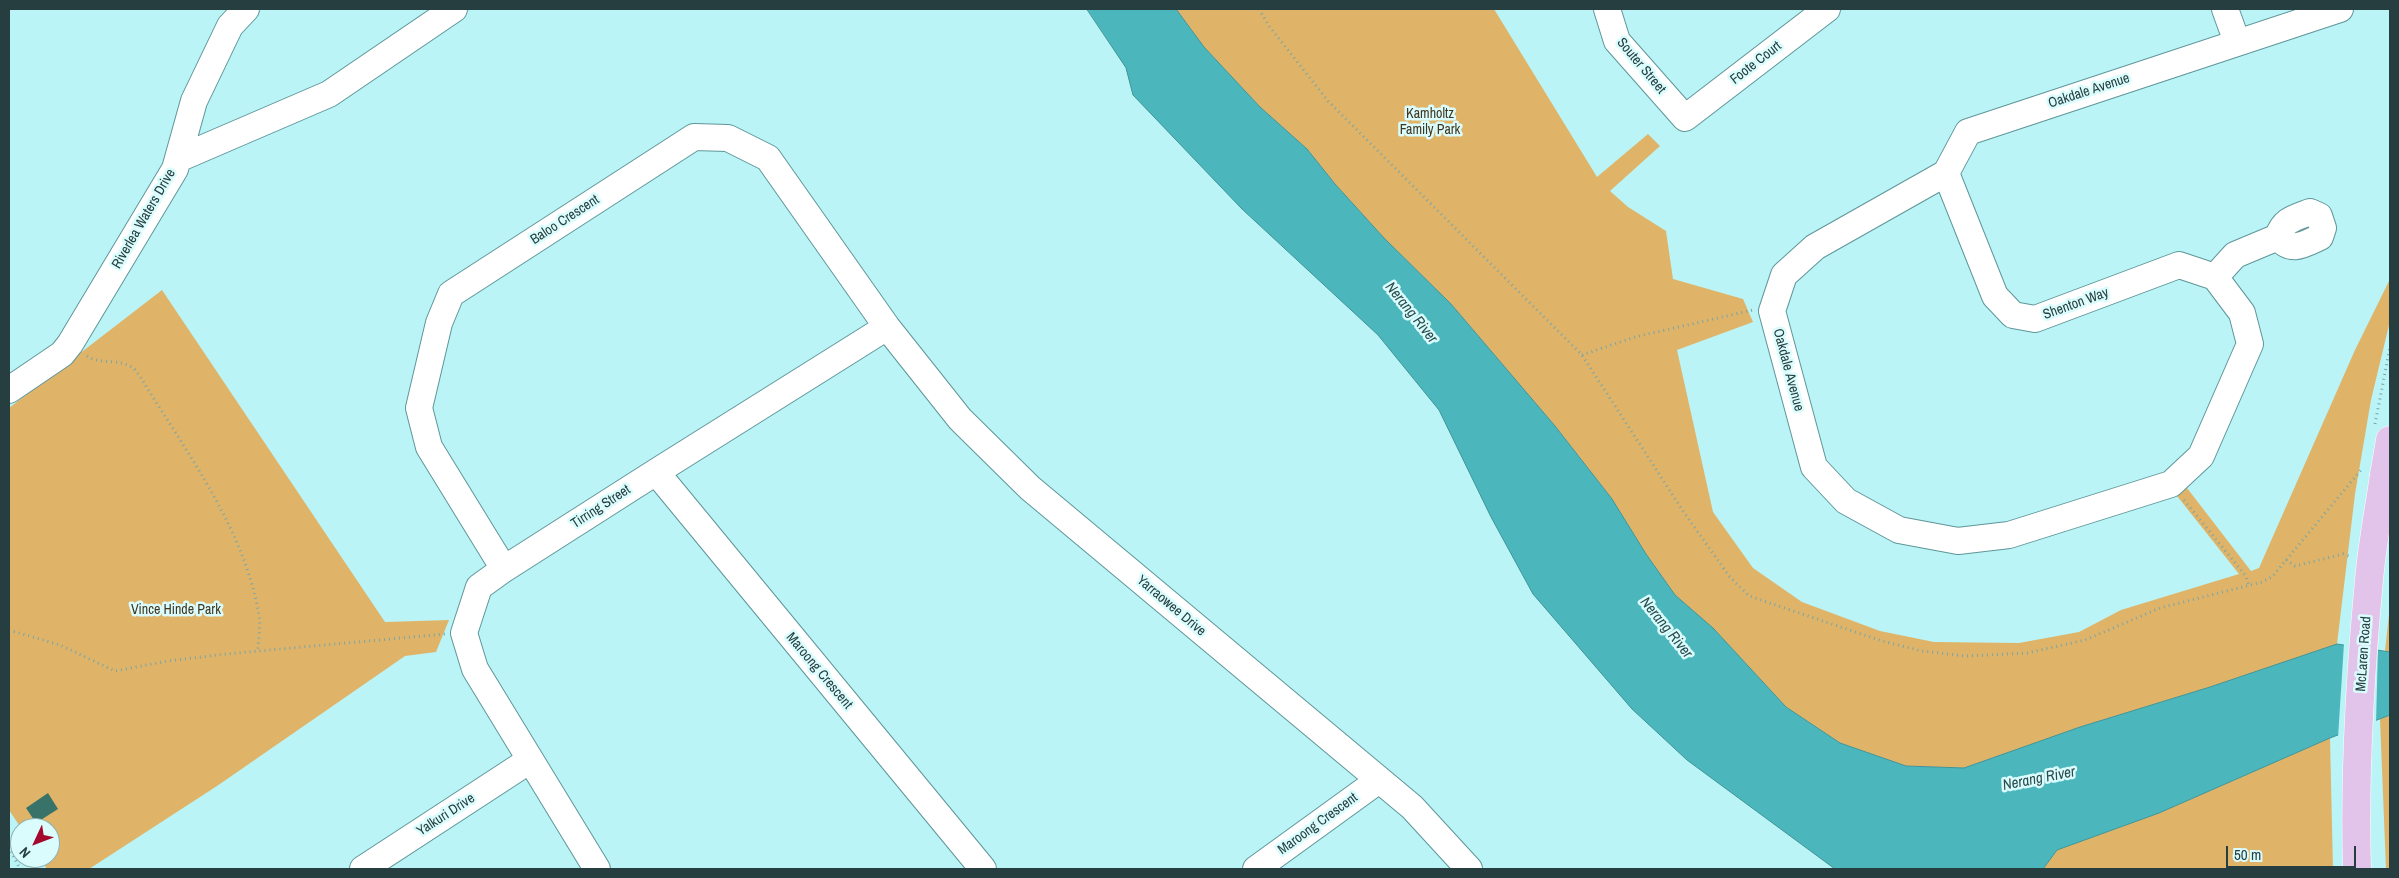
<!DOCTYPE html>
<style>
body{margin:0}
#map{position:relative;width:2399px;height:878px;overflow:hidden;background:#baf4f6;font-family:"Archivo Narrow",sans-serif}
canvas{display:block}
.frame{position:absolute;inset:0;border:10px solid #263e3f;pointer-events:none}
.north{position:absolute;left:10px;top:818px;width:50px;height:50px;box-sizing:border-box;background:#dafcfd;border:1px solid #92b0b1;border-radius:50%;rotate:227deg;font-size:14px;font-weight:700;line-height:20px;text-align:center;color:#263e3f}
.north::after{content:'';display:block;margin:auto;width:18px;height:22px;background:#a4082c;clip-path:polygon(50% 0,100% 100%,50% 72%,0 100%)}
.scale{position:absolute;left:2226px;top:846px;width:130px;height:22px;box-sizing:border-box;border:2px solid #263e3f;border-top:0;padding-left:6px;font-size:15px;line-height:18px;white-space:nowrap;color:#263e3f;-webkit-text-stroke:4px #dafcfd;paint-order:stroke}
</style>
<div id="map">
<canvas width="2399" height="878"></canvas>
<div class="frame"></div>
<div class="north">N</div>
<div class="scale">50 m</div>
</div>
<script>
const g = document.querySelector('canvas').getContext('2d');
g.lineJoin = 'round';
function fillPath(path, color) { g.fillStyle = color; g.fill(path, 'evenodd'); }
function strokePath(path, color, width, dash) { g.strokeStyle = color; g.lineWidth = width; g.lineCap = dash ? 'butt' : 'round'; g.setLineDash(dash || []); g.stroke(path); }
function drawText(font, color, halo, rows, align = 'center') {
  g.font = font + ' "Archivo Narrow",sans-serif'; g.lineWidth = 5; g.setLineDash([]); g.textBaseline = 'middle'; g.strokeStyle = halo; g.fillStyle = color; for (const [text, x, y, turn = 0] of rows) {
    g.save(); g.translate(x, y); g.rotate((+turn || 0) * Math.PI / 180); g.textAlign = isNaN(turn) ? turn : align; if (halo) g.strokeText(text, 0, 0); g.fillText(text, 0, 0); g.restore();
  }
}
fillPath(new Path2D(`
 M1176 9H1494L1597 177 1648 134 1660 146 1610 191 1628 207 1666 231 1673 279 1743 299 1753 322 1677 350 1713 512 1753 568 1802 602 1880 631 1934 642 2019 643 2079 632 2121 610 2239 574 2177 496 2187 488 2251 571 2259 568 2355 350 2390 279V321L2371 400 2355 494 2337 644 2210 687 2080 727 1964 768 1906 766 1840 743 1786 707 1713 628 1675 595 1646 554 1612 499 1555 426 1451 304 1384 238 1335 184 1307 149 1260 107 1204 47Z
 M162 290 385 622 449 620 436 652 405 656 217 786 89 869H47L40 858H50V828H21L9 810V408Z
 M2390 605V652L2385 651Z
 M2390 715V869H2386L2380 719Z
 M2330 738 2333 869H2043L2057 850 2159 813Z`), '#e0b468');
const water = new Path2D(`
 M1087 9H1176L1204 47 1260 107 1307 149 1335 184 1384 238 1451 304 1555 426 1612 499 1646 554 1675 595 1713 628 1786 707 1840 743 1906 766 1964 768 2080 727 2210 687 2337 644 2390 652V715L2330 738 2159 813 2057 850 2043 869H1835L1687 760 1632 709 1533 594 1491 517 1439 410 1378 335 1242 209 1133 95 1126 68Z`);
fillPath(water, '#4bb7bc');
strokePath(water, '#409396', 1);
fillPath(new Path2D(`
 M2344 643 2378 647 2376 723 2338 738Z`), '#baf4f6');
fillPath(new Path2D(`
 M48 793 58 809 36 823 26 808Z`), '#377368');
const minor = new Path2D(`
 M1607 9 1617 41 1685 118 1827 9
 M2225 9 2237 42
 M178 159 329 94 454 9
 M1946 173 1995 296 2013 315 2035 319 2179 265 2215 277
 M2215 277 2242 313 2250 344 2201 456 2171 484 2009 535 1958 541 1899 530 1846 501 1814 467 1772 311 1784 275 1815 247 1946 173 1968 132 2340 9
 M2215 277 2235 255 2278 237C2283 220 2294 218 2310 212L2319 216 2323 228 2320 237C2303 245 2291 253 2278 237
 M9 390 62 354 70 344 175 169 194 101 230 26 246 9
 M656 472 983 869
 M504 569 429 447 419 408 439 323 451 294 694 137 728 138 768 158 887 327 960 419 1030 488 1412 807 1469 869
 M363 869 530 760
 M597 869 475 669 464 633 479 587 504 569 656 472 887 327
 M1256 869 1379 780`);
const major = new Path2D(`
 M2384 475 2390 440`);
strokePath(minor, '#5f9699', 28);
strokePath(major, '#fff', 29);
strokePath(new Path2D(`
 M1259 9 1269 26 1328 101 1582 355 1683 511 1729 576 1749 596 1882 641 1922 651 1965 656 2027 653 2085 640 2160 608 2262 582 2272 577 2361 470
 M1582 355 1635 337 1753 310
 M87 356C100 365 119 358 133 368 137 371 140 377 143 381 187 453 246 532 259 616 261 627 258 640 258 651
 M2375 424 2390 347
 M2184 500 2245 575 2249 585
 M2286 560 2295 566 2343 554 2349 556
 M9 630 60 645 115 671 168 661 226 654 445 634
 M9 847 20 869`), '#7aa5a6', 3, [1, 4]);
strokePath(minor, '#fff', 26);
strokePath(major, '#e2c4ea', 28);
const majorBridge = new Path2D(`
 M2357 869C2354 773 2360 676 2369 580 2372 545 2379 510 2384 475`);
strokePath(majorBridge, '#fff', 29, []);
strokePath(majorBridge, '#e2c4ea', 28);
drawText('14px', '#263e3f', '#dafcfd', [
 ["Foote Court",1756,63,-38],
 ["Souter Street",1641,66,50],
 ["Oakdale Avenue",2089,91,-18],
 ["Riverlea Waters Drive",144,219,-60],
 ["Baloo Crescent",565,220,-33],
 ["Shenton Way",2076,304,-20],
 ["Oakdale Avenue",1788,370,75],
 ["Tirring Street",601,507,-33],
 ["Yarraowee Drive",1171,606,40],
 ["McLaren Road",2364,654,-86],
 ["Maroong Crescent",819,671,50],
 ["Yalkuri Drive",446,815,-33],
 ["Maroong Crescent",1318,824,-36]
]);
drawText('14px', '#42351f', '#dafcfd', [
 ["Kamholtz",1430,114],
 ["Family Park",1430,130],
 ["Vince Hinde Park",176,610]
]);
drawText('italic 15px', '#2b4c4d', '#dafcfd', [
 ["Nerang River",1411,313,51],
 ["Nerang River",1666,628,51],
 ["Nerang River",2039,779,-11]
]);
</script>
